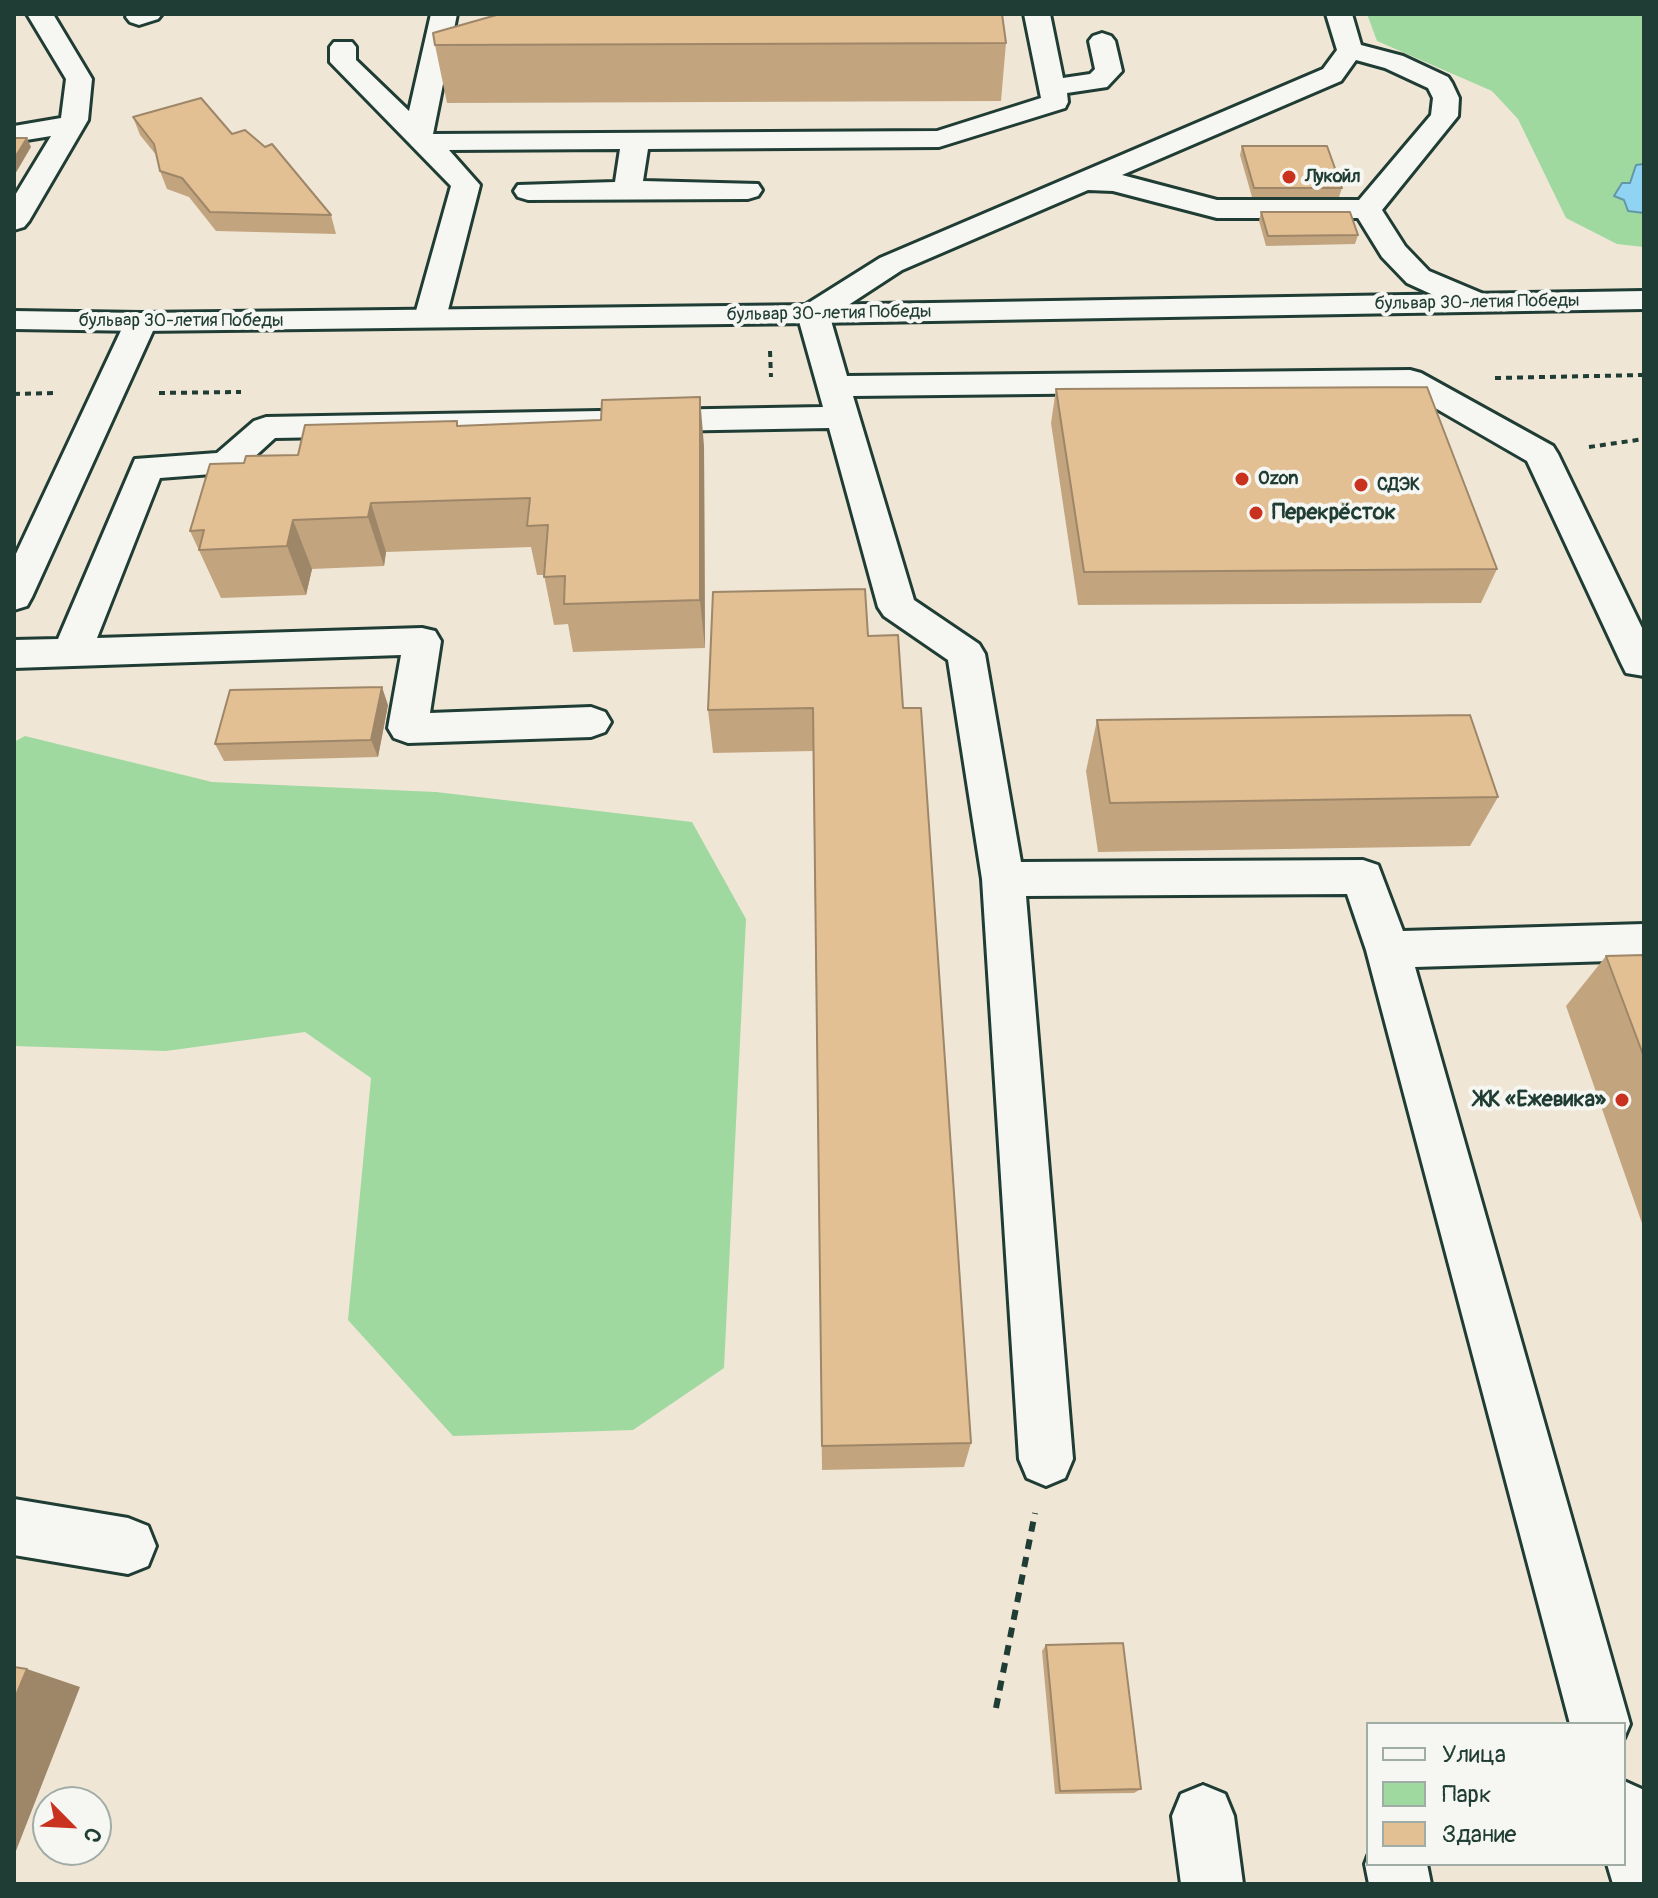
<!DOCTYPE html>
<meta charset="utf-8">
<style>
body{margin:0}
#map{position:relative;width:1658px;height:1898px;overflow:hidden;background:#f0e6d6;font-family:Pangolin,sans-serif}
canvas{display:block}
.frame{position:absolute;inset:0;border:16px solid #1f3d34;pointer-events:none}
.legend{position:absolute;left:1366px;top:1722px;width:260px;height:144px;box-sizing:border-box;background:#f6f6f2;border:2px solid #a0aca6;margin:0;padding:10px 14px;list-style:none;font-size:24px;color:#1f3d34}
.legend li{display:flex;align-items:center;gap:16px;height:40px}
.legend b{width:40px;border:2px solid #a0aca6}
.north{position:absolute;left:32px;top:1786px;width:80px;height:80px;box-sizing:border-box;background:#f6f6f2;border:2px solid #a0aca6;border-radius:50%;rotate:114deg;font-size:22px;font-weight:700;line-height:32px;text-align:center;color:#1f3d34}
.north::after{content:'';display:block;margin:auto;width:28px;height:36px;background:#c8321e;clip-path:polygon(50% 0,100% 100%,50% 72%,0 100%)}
</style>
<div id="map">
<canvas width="1658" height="1898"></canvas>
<div class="frame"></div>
<ul class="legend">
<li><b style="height:10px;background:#f6f6f2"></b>Улица</li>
<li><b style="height:22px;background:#9fd99f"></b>Парк</li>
<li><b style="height:22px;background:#e2c094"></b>Здание</li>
</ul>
<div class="north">С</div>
</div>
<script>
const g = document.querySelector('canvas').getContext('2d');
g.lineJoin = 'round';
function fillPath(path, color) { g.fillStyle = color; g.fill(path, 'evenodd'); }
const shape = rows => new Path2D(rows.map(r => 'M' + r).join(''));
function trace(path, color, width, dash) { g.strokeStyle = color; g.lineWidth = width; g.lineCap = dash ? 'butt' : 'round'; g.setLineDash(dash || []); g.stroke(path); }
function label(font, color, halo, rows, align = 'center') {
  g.font = font + ' Pangolin,sans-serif'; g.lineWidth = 8; g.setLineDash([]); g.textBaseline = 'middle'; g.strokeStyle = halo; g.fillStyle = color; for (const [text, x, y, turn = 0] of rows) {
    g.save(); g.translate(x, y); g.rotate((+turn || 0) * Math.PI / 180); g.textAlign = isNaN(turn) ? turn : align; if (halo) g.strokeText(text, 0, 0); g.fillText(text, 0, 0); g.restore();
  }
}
fillPath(shape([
 [1367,14,1644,14,1644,247,1617,244,1566,218,1518,119,1492,91,1377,41],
 [25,736,212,782,436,792,692,822,746,919,724,1368,633,1430,453,1436,348,1320,371,1078,305,1032,166,1051,14,1046,14,742]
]), '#9fd99f');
const water = shape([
 [1644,164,1644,213,1628,211,1624,200,1614,196,1622,183,1630,183,1636,165,1644,164]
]);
fillPath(water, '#91d3f3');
trace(water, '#6397a7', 2);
const minor = shape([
 [27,14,53,14,92,79,88,120,29,221,24,227,14,230,14,197,51,136,14,142,14,126,61,118,66,79,27,14],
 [128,14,162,14,158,19,139,25,130,22,126,17,128,14],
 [431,14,457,14,433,134,937,131,1041,98,1024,14,1050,14,1063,78,1090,74,1095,69,1089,41,1093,36,1102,33,1111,36,1115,41,1122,71,1107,87,1067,93,1068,102,1065,108,939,147,648,149,643,181,758,184,762,190,758,196,748,199,528,200,518,197,514,191,518,185,615,182,620,149,449,150,480,185,446,318,441,325,430,327,419,325,414,318,451,186,330,62,330,47,334,42,352,42,356,47,356,60,409,111,431,14],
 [1326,14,1352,14,1361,45,1403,56,1448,77,1452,83,1459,98,1458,116,1382,210,1405,246,1429,271,1486,295,1490,302,1486,309,1475,311,1464,309,1407,283,1382,257,1358,218,1217,218,1113,191,1088,190,902,270,830,317,847,376,1410,370,1421,373,1553,446,1558,454,1644,632,1644,676,1626,673,1621,663,1527,461,1404,390,853,396,914,600,979,644,985,654,1021,862,1363,860,1378,865,1403,931,1644,924,1644,960,1415,967,1630,1724,1624,1738,1624,1724,1570,1724,1366,950,1347,894,1026,896,1073,1459,1065,1478,1046,1486,1027,1478,1019,1459,982,879,948,660,884,616,878,607,829,428,275,438,238,472,160,478,97,638,422,628,435,631,441,641,430,713,591,707,605,712,611,722,605,732,591,737,408,743,394,738,388,728,401,655,14,668,14,640,58,639,135,459,217,453,254,421,266,417,823,407,797,314,802,307,880,258,1323,69,1337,50,1326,14],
 [1356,60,1385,68,1428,88,1433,98,1431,115,1359,200,1217,200,1122,175,1341,81,1356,60],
 [141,313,152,315,157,322,32,597,27,606,14,610,14,558,125,322,130,315,141,313],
 [14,1499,128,1518,148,1526,156,1546,148,1566,128,1574,14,1555,14,1499],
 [1624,1781,1644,1790,1644,1884,1613,1884,1607,1864,1624,1864,1624,1781],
 [1203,1785,1225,1794,1234,1816,1243,1884,1181,1884,1172,1816,1181,1794,1203,1785],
 [1368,1856,1368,1864,1427,1864,1431,1884,1369,1884,1365,1864,1368,1856]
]);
const major = shape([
 [1644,291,1644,309,813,323,141,331,14,329,14,311,141,313,813,305,1644,291]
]);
trace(minor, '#1f3d34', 6);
trace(major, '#1f3d34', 6);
trace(shape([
 [770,351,771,377],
 [1495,378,1644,375],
 [159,393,241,392],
 [14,394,57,393],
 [1589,447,1644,439]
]), '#1f3d34', 4, [6, 5]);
trace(shape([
 [996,1708,1035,1513]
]), '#1f3d34', 6, [10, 8]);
fillPath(minor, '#f6f6f2');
fillPath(major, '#f6f6f2');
fillPath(shape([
 [1006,43,1001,101,447,103,435,45],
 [133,117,232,134,331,215,336,234,216,231,189,197,167,189,160,171,157,156,140,135],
 [1242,146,1342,188,1339,197,1252,197,1240,155],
 [1261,212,1358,235,1355,244,1266,246,1259,221],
 [1056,389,1497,569,1481,603,1078,605,1051,423],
 [457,421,458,425,704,446,705,648,573,652,568,624,554,625,544,575,537,575,531,547,386,552,384,566,312,569,306,595,221,598,190,531,244,463,298,455],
 [868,636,903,708,971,1443,964,1467,822,1470,813,751,713,753,708,710],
 [388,705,378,757,224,761,215,744],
 [1097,720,1498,797,1470,846,1098,852,1086,771],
 [1644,955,1644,1229,1566,1006,1606,956],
 [1046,1645,1141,1789,1134,1793,1055,1794,1042,1651]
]), '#c2a57f');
fillPath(shape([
 [27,138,31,147,14,176,14,159],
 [700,397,704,446,705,648,700,600],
 [371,503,386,552,384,566,368,517],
 [293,520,312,569,306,595,287,546],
 [382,687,388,705,378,757,371,740],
 [27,1669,80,1687,14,1856,14,1700]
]), '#9e8668');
const building = shape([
 [500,14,1002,14,1006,43,435,45,433,33,500,14],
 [201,98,232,134,245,130,265,147,272,144,331,215,210,212,182,178,160,171,154,144,133,117,201,98],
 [14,138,27,138,14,159,14,138],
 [1242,146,1327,146,1342,188,1254,188,1242,146],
 [1261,212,1350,212,1358,235,1268,236,1261,212],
 [1427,387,1497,569,1084,572,1056,389,1427,387],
 [700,397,700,600,564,604,565,576,544,577,548,525,527,526,530,498,371,503,368,517,293,520,287,546,199,550,204,530,190,531,210,464,244,463,246,456,298,455,305,425,457,421,457,426,601,420,602,400,700,397],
 [865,589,868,636,898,635,903,708,921,708,971,1443,822,1446,813,708,708,710,713,592,865,589],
 [382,687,371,740,215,744,230,690,382,687],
 [1470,715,1498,797,1110,803,1097,720,1470,715],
 [1644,955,1644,1057,1606,956,1644,955],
 [1123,1643,1141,1789,1060,1791,1046,1645,1123,1643],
 [14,1667,27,1669,14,1700,14,1667]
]);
fillPath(building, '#e2c094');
trace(building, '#9e8668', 2);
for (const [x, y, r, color] of [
 [1289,177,8,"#c8321e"],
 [1242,479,8,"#c8321e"],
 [1361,485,8,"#c8321e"],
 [1256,513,8,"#c8321e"],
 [1622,1100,8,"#c8321e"]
]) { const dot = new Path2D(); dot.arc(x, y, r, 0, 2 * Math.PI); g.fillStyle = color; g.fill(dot); trace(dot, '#f6f6f2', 3); }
label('bold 18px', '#1f3d34', '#f6f6f2', [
 ["Лукойл",1305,177],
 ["Ozon",1258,479],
 ["СДЭК",1377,485]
], 'left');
label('18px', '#1f3d34', '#f6f6f2', [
 ["бульвар 30-летия Победы",1477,303,-1],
 ["бульвар 30-летия Победы",829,314,-1],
 ["бульвар 30-летия Победы",181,321]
]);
label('bold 22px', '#1f3d34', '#f6f6f2', [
 ["Перекрёсток",1272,513],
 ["ЖК «Ежевика»",1606,1100,"right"]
], 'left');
</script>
